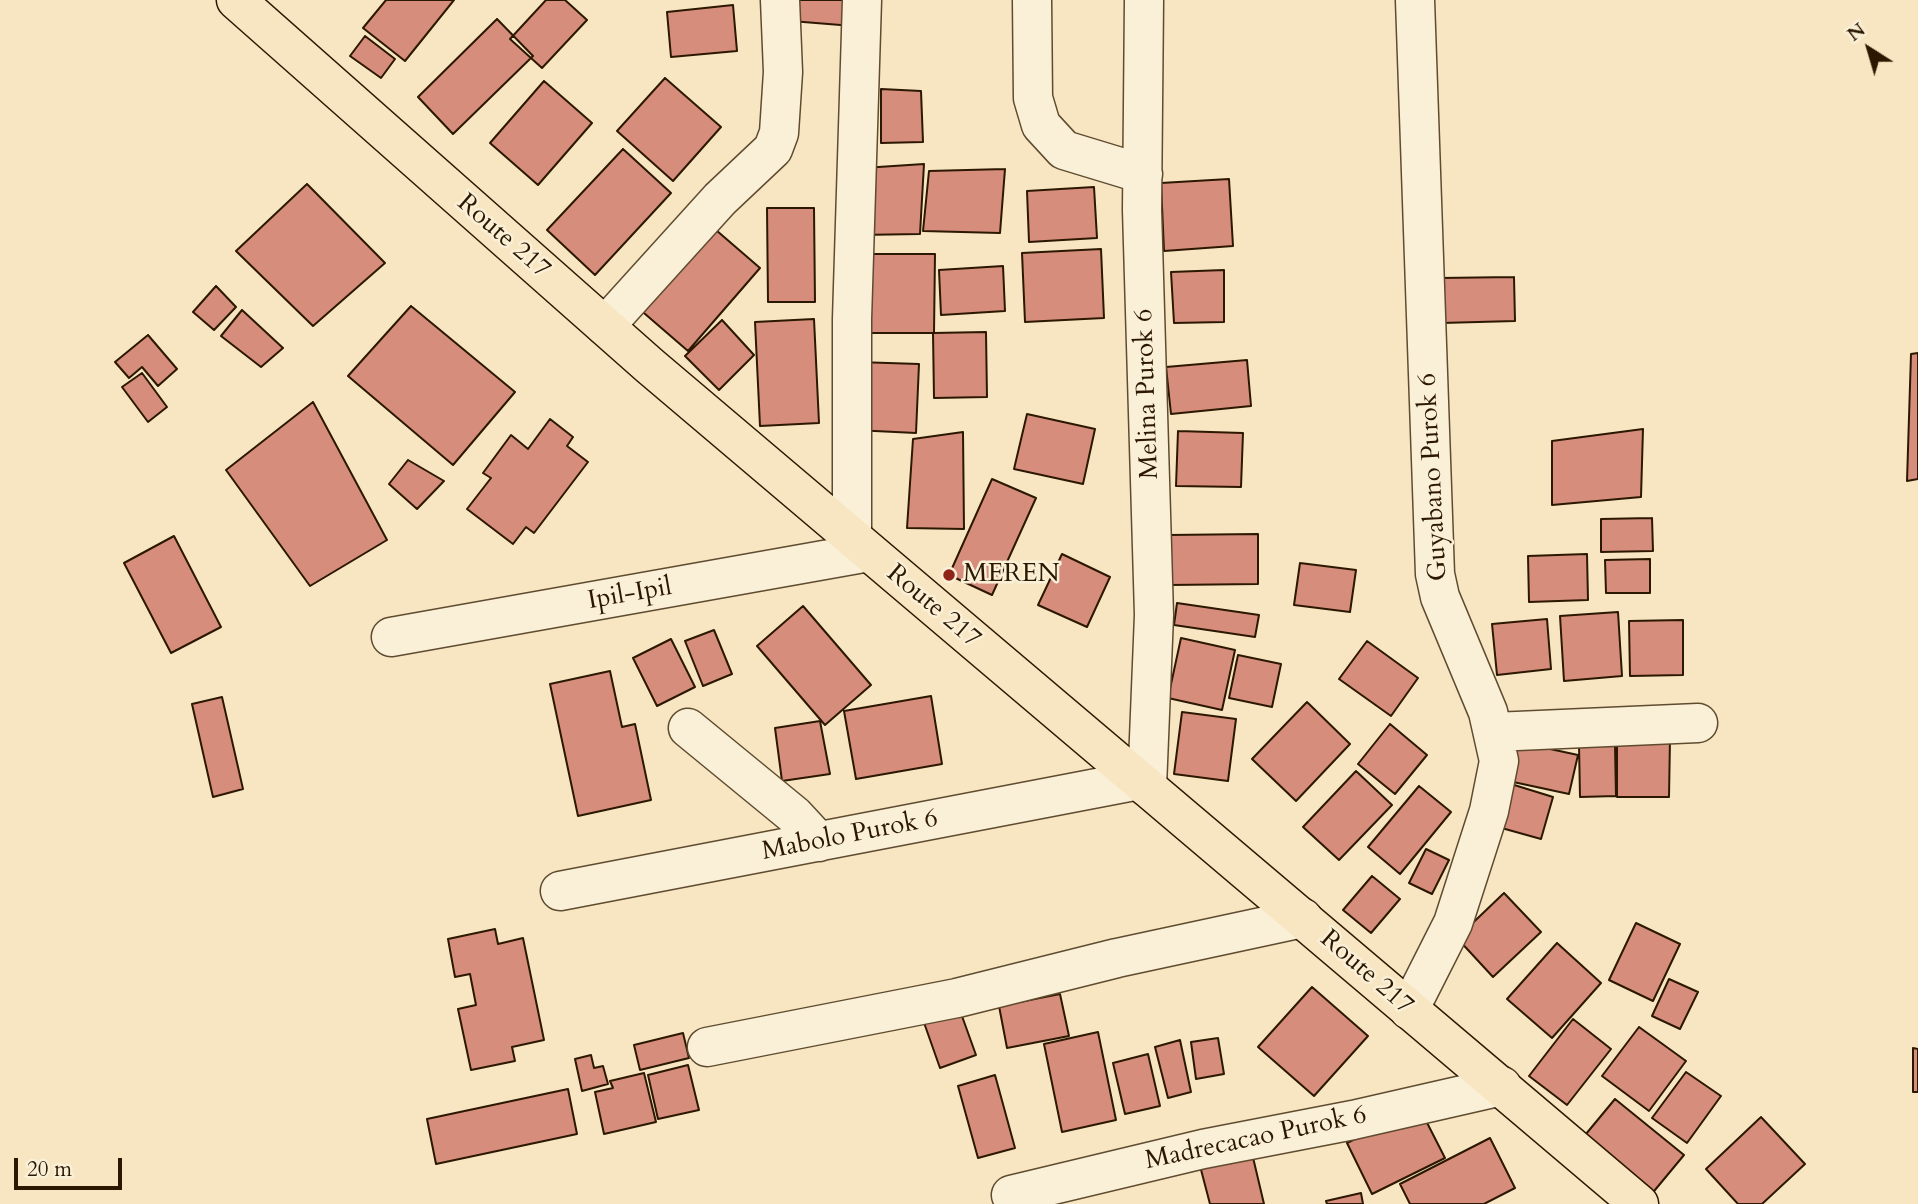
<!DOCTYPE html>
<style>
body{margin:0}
#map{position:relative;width:1918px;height:1204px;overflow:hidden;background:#f7e6c1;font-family:Cardo,serif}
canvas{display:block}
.north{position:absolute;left:1834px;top:14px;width:70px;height:70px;-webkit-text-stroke:5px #faefd7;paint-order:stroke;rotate:323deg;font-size:19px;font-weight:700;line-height:28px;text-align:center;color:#2c1800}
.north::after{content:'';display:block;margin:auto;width:24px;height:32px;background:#2c1800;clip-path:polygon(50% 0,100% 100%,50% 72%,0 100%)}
.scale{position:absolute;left:14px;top:1158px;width:108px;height:32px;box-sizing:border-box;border:4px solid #2c1800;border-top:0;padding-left:9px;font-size:21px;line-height:24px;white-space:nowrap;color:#2c1800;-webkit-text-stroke:5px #faefd7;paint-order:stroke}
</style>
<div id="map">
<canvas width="1918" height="1204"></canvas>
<div class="north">N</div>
<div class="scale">20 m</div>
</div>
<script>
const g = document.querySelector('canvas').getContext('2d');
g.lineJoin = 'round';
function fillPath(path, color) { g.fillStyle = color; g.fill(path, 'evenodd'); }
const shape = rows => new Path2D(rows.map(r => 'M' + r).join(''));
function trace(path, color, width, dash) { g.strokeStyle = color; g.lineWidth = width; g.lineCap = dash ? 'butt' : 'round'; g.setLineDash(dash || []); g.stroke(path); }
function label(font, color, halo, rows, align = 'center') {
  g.font = font + ' Cardo,serif'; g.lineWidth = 5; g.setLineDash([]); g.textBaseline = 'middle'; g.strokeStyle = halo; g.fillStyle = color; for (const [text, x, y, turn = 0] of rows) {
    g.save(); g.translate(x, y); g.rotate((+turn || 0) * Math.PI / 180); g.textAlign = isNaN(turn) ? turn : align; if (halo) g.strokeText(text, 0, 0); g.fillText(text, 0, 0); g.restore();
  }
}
const building = shape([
 [386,0,454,0,405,61,363,28,386,0],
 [546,0,565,0,587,20,542,68,510,39,546,0],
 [792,0,855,0,853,26,791,21,792,0],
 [733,5,737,51,671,57,667,12,733,5],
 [497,19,533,56,453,134,418,97,497,19],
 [365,36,395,59,381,78,350,56,365,36],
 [665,78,721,127,673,181,617,131,665,78],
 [544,81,592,123,538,185,490,143,544,81],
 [881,89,921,91,923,142,881,143,881,89],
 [623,149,671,193,595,275,547,230,623,149],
 [924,164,920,234,858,235,863,168,924,164],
 [1005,169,1000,233,923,231,929,171,1005,169],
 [1229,179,1233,246,1164,251,1161,183,1229,179],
 [307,184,385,263,313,326,236,251,307,184],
 [1094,187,1097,238,1029,242,1027,191,1094,187],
 [767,208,814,208,815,302,768,302,767,208],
 [709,224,760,268,688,351,637,307,709,224],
 [1101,249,1104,318,1025,322,1022,253,1101,249],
 [871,254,935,254,934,333,870,333,871,254],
 [1003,266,1005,311,941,315,939,270,1003,266],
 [1224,270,1224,322,1174,323,1171,272,1224,270],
 [1514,277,1515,321,1441,323,1440,278,1514,277],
 [216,286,236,307,214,330,193,312,216,286],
 [411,306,515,392,453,465,348,376,411,306],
 [242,310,283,348,261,367,221,336,242,310],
 [814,319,819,423,760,426,755,322,814,319],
 [722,320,754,355,719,390,685,356,722,320],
 [986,332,987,397,934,398,933,333,986,332],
 [148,335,177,369,158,386,142,367,129,378,115,362,148,335],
 [1918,353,1918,479,1907,481,1911,354,1918,353],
 [1247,360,1251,406,1171,414,1166,367,1247,360],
 [857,362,919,364,916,433,854,430,857,362],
 [142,373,167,407,148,422,122,387,142,373],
 [313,402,387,540,310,586,226,470,313,402],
 [1027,414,1095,429,1083,484,1014,469,1027,414],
 [550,419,573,437,567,446,588,462,534,533,526,527,513,544,467,509,491,478,483,473,511,435,528,449,550,419],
 [1643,429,1641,497,1552,505,1552,441,1643,429],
 [1178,431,1243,433,1241,487,1176,486,1178,431],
 [963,432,964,529,907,528,913,439,963,432],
 [408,460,444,481,417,509,389,484,408,460],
 [992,479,1036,498,992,595,949,575,992,479],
 [1652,518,1653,551,1601,552,1601,519,1652,518],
 [1258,534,1258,584,1169,585,1168,535,1258,534],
 [174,536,221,627,171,653,124,563,174,536],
 [1062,554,1110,577,1087,627,1038,605,1062,554],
 [1587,554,1588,600,1529,602,1528,556,1587,554],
 [1650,559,1650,593,1606,593,1605,560,1650,559],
 [1300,563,1356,570,1350,612,1294,605,1300,563],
 [1177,603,1259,615,1255,637,1174,625,1177,603],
 [803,606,871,685,825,725,757,646,803,606],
 [1618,612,1622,676,1564,681,1560,616,1618,612],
 [1547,619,1551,669,1497,675,1492,624,1547,619],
 [1683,620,1683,675,1630,676,1629,621,1683,620],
 [714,630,732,674,703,686,685,641,714,630],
 [1181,638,1235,650,1222,710,1168,698,1181,638],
 [671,639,695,687,657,706,633,658,671,639],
 [1367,641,1418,678,1391,716,1339,679,1367,641],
 [1238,655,1281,664,1272,707,1229,698,1238,655],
 [610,671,622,727,635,724,651,800,578,816,550,684,610,671],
 [931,696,942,764,856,779,844,711,931,696],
 [222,697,243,789,213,797,192,704,222,697],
 [1307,702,1350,744,1296,801,1252,759,1307,702],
 [1182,712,1236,719,1228,781,1174,774,1182,712],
 [820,721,830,774,782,781,775,728,820,721],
 [1390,724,1427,755,1395,794,1358,764,1390,724],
 [1617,739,1670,739,1669,797,1617,797,1617,739],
 [1513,741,1578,755,1569,794,1504,780,1513,741],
 [1579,745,1615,745,1616,796,1580,797,1579,745],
 [1356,771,1392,805,1339,860,1303,827,1356,771],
 [1511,784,1553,797,1541,839,1498,827,1511,784],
 [1419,786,1451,812,1400,874,1368,847,1419,786],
 [1426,849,1449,860,1432,894,1409,883,1426,849],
 [1372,876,1400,899,1371,933,1343,910,1372,876],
 [1504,893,1541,932,1493,977,1457,938,1504,893],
 [1636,923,1680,944,1653,1001,1609,980,1636,923],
 [495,929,498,944,523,938,544,1040,512,1047,515,1061,471,1070,458,1009,476,1005,470,974,455,977,448,939,495,929],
 [1557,943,1601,983,1552,1038,1507,999,1557,943],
 [1669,979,1698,992,1680,1029,1652,1016,1669,979],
 [1312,987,1368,1036,1314,1096,1258,1047,1312,987],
 [1060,994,1069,1036,1007,1048,999,1006,1060,994],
 [958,1005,976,1055,940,1068,922,1017,958,1005],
 [1573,1019,1611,1049,1567,1105,1529,1076,1573,1019],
 [1639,1027,1686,1061,1649,1111,1602,1076,1639,1027],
 [1098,1032,1116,1120,1062,1132,1044,1044,1098,1032],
 [683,1033,689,1058,640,1070,634,1045,683,1033],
 [1218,1038,1224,1074,1196,1079,1191,1042,1218,1038],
 [1180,1040,1191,1092,1168,1098,1155,1047,1180,1040],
 [1913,1048,1918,1049,1918,1092,1913,1092,1913,1048],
 [1148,1054,1160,1106,1125,1114,1113,1063,1148,1054],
 [591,1055,594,1068,603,1066,608,1084,582,1091,575,1059,591,1055],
 [688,1065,699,1110,658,1119,648,1075,688,1065],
 [1686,1072,1721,1096,1687,1143,1652,1118,1686,1072],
 [644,1073,656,1122,604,1134,595,1092,613,1088,610,1081,644,1073],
 [995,1075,1015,1148,978,1158,958,1086,995,1075],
 [568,1089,577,1134,436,1164,427,1119,568,1089],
 [1615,1099,1684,1155,1650,1196,1581,1140,1615,1099],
 [1419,1107,1445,1158,1372,1194,1347,1143,1419,1107],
 [1761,1117,1805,1164,1762,1204,1738,1204,1706,1169,1761,1117],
 [1490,1138,1515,1188,1484,1204,1410,1204,1400,1184,1490,1138],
 [1251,1149,1264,1204,1210,1204,1199,1162,1251,1149],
 [1361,1193,1363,1204,1327,1204,1326,1201,1361,1193]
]);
fillPath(building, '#d68d7c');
trace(building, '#2c1800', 2);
const minor = shape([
 [1032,0,1033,98,1041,125,1064,150,1143,174],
 [1144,0,1142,210,1154,615,1147,787],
 [605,326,720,199,773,149,779,133,783,72,780,0],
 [852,538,852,319,862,0],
 [391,637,869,552],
 [688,728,794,815,819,842],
 [1494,732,1698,723],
 [560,891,1139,780],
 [1409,1010,1453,923,1489,811,1499,761,1488,712,1440,597,1435,574,1415,0],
 [707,1047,957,998,1117,958,1303,918],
 [1011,1195,1203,1149,1353,1120,1502,1086]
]);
const major = shape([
 [236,0,650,366,1639,1204]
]);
trace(minor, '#5f4c30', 41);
trace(major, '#2c1800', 41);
trace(minor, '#faefd7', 38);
trace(major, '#f7e6c1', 38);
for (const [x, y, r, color] of [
 [949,575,7,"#8f2418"]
]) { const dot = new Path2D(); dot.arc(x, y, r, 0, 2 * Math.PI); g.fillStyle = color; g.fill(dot); trace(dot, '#faefd7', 2.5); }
label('26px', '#2c1800', '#faefd7', [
 ["Route 217",503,237,41],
 ["Melina Purok 6",1148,394,-92],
 ["Guyabano Purok 6",1434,477,-93],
 ["Ipil-Ipil",630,595,-10],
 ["Route 217",933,607,40],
 ["Mabolo Purok 6",850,836,-11],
 ["Route 217",1366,973,41],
 ["Madrecacao Purok 6",1256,1139,-12]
]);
label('26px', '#2c1800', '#faefd7', [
 ["MEREN",963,575]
], 'left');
</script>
